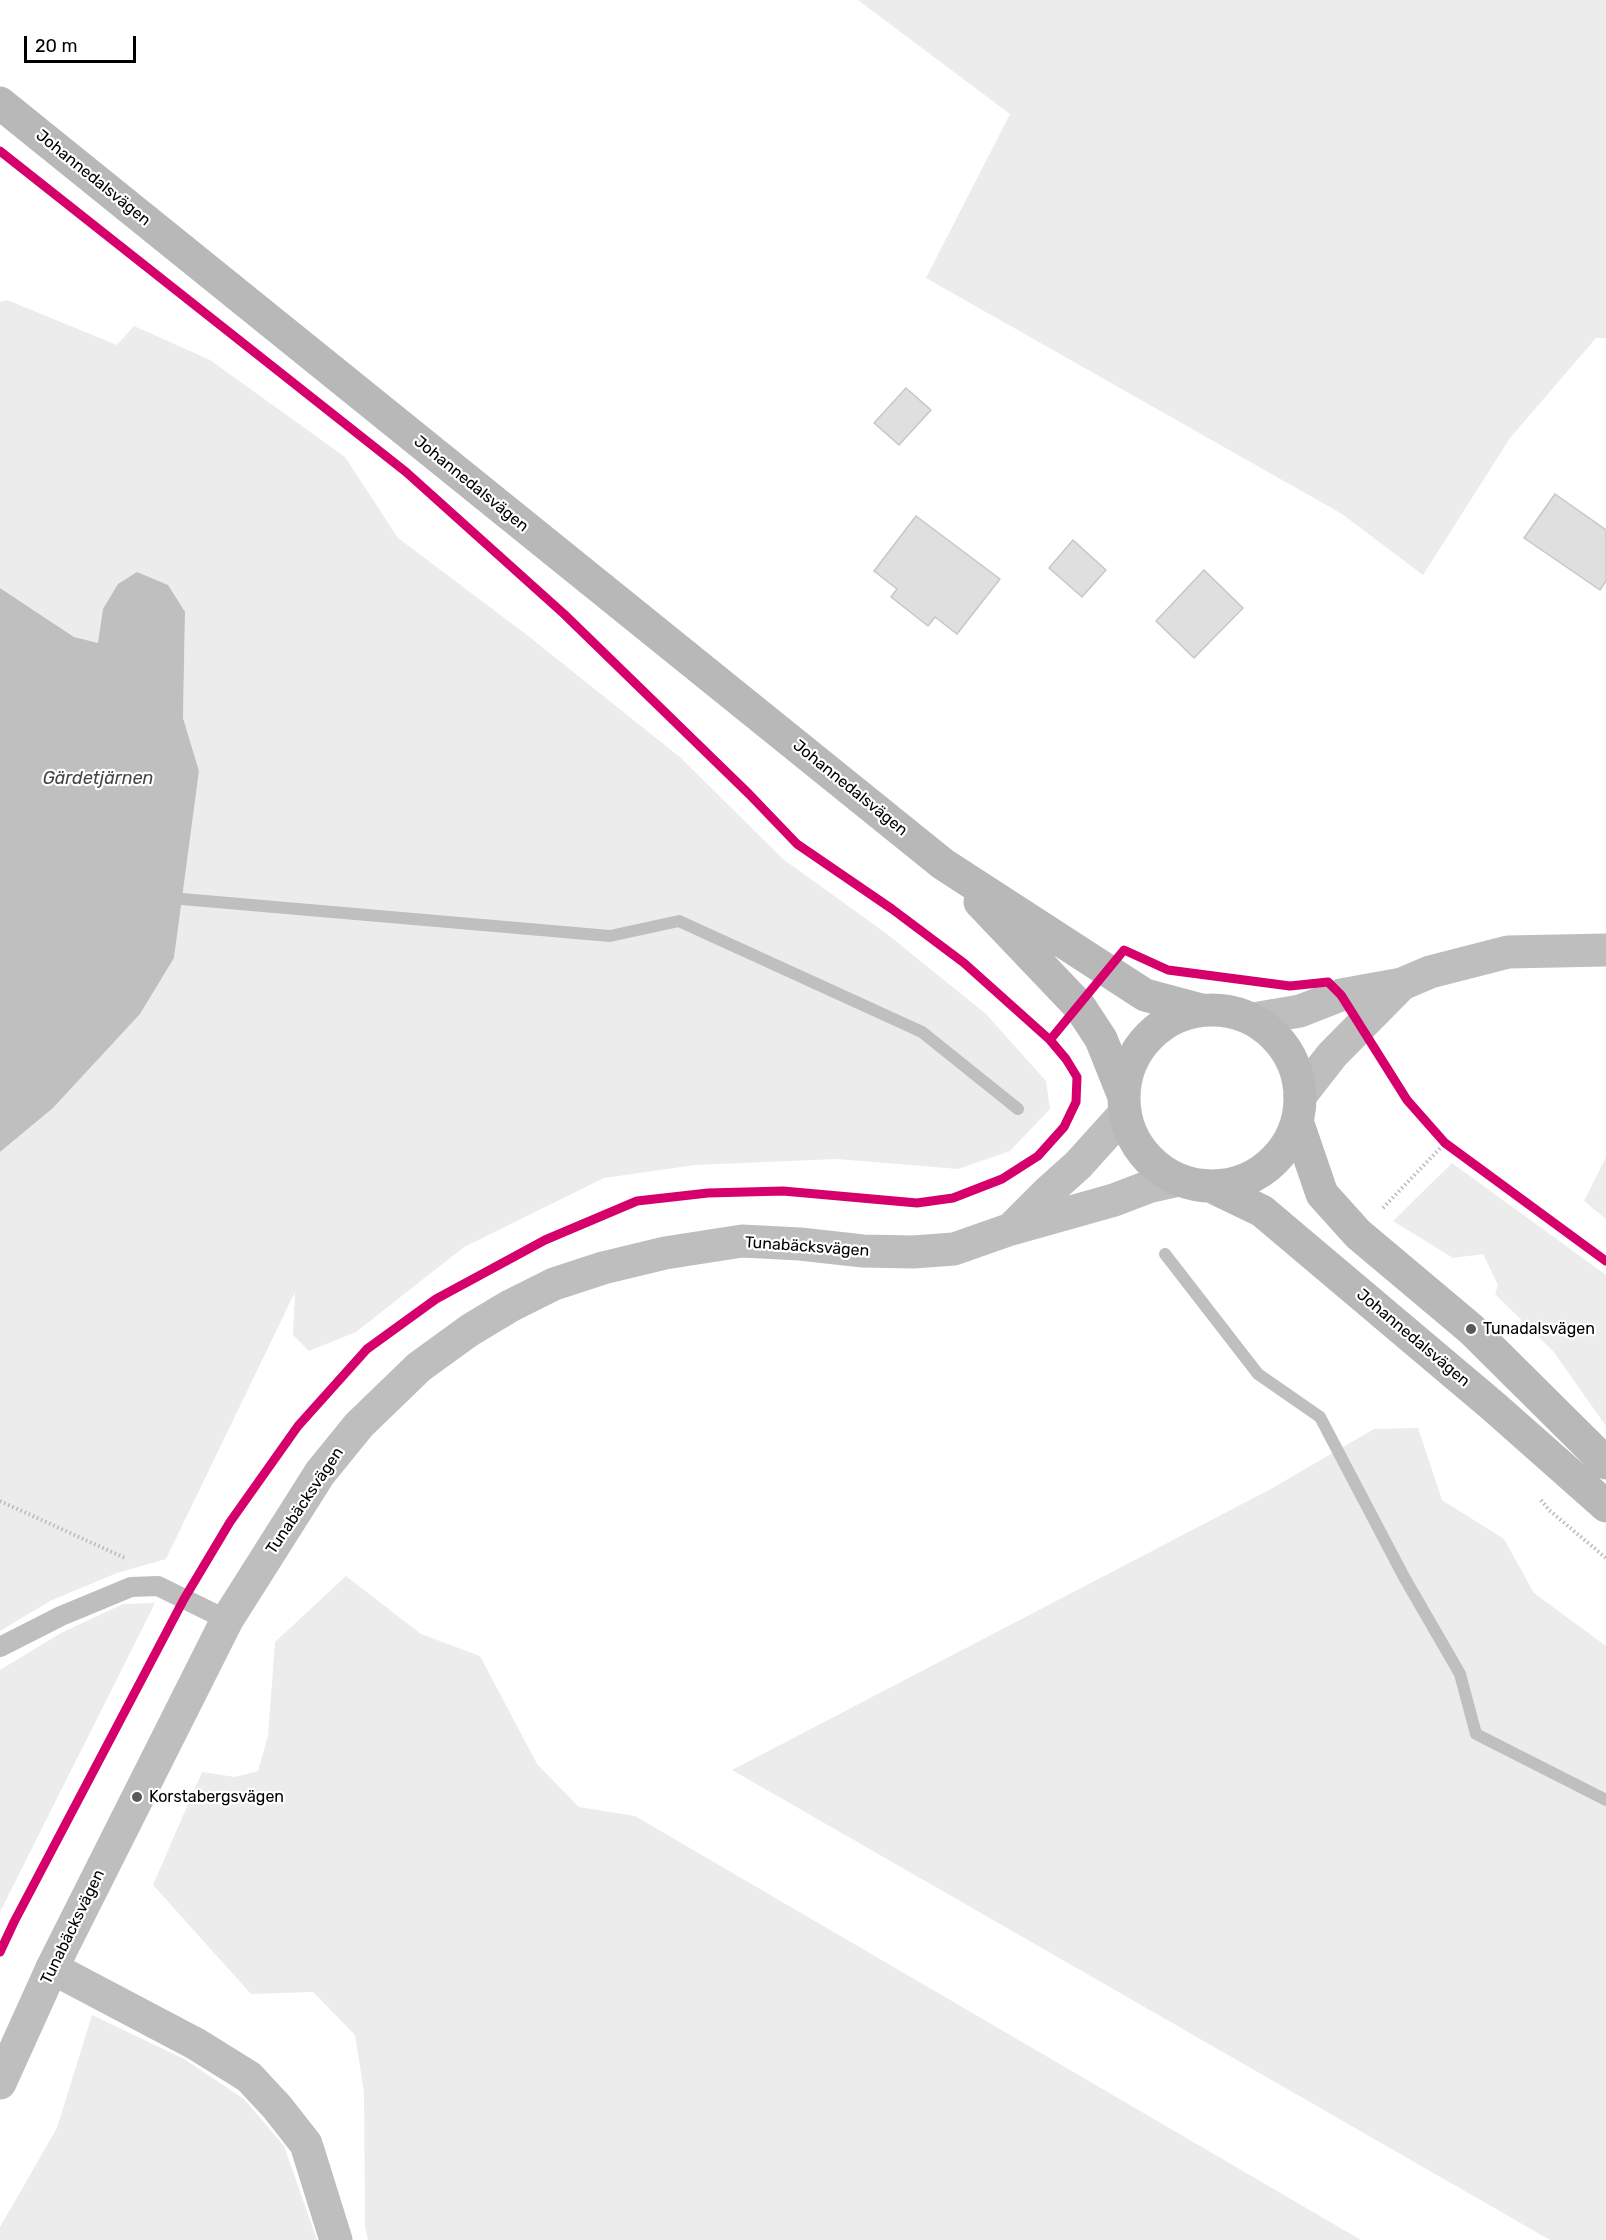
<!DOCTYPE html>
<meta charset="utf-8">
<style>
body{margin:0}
#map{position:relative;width:1606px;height:2240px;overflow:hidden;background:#fff;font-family:Rubik,sans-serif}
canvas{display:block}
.scale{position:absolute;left:24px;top:36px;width:112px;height:27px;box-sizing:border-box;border:3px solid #000;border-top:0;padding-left:8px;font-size:18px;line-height:21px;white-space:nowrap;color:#000;-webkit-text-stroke:4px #fff;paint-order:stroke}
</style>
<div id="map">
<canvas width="1606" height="2240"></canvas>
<div class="scale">20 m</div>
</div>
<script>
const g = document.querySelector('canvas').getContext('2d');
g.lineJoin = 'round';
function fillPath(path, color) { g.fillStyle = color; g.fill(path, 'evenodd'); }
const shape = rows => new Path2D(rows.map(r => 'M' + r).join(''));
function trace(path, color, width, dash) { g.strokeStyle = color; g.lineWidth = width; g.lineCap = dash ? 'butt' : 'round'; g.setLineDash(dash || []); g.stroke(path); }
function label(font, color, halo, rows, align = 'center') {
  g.font = font + ' Rubik,sans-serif'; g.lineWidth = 4.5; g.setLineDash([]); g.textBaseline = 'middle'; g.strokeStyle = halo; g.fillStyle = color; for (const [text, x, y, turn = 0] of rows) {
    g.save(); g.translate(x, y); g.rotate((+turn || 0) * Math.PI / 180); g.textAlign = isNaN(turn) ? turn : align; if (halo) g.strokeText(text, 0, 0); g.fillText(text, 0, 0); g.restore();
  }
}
fillPath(shape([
 [858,0,1606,0,1606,338,1596,338,1510,438,1423,575,1342,514,926,278,1010,114],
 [7,300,117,345,134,326,210,360,345,457,398,538,527,635,681,758,783,859,887,934,986,1014,1046,1081,1050,1109,1010,1151,958,1169,837,1159,695,1165,604,1178,464,1247,356,1332,309,1351,293,1335,295,1292,166,1559,117,1573,50,1601,0,1631,0,1152,53,1108,140,1014,174,958,199,771,183,718,185,612,103,609,99,644,74,637,0,588,0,302],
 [1606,1157,1606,1219,1584,1201],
 [1452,1163,1606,1275,1606,1426,1553,1351,1495,1294,1498,1285,1483,1254,1453,1258,1393,1221],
 [1418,1428,1442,1500,1504,1539,1534,1593,1606,1646,1606,2240,1550,2240,732,1770,1269,1490,1374,1429],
 [346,1576,421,1634,480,1656,537,1764,579,1807,635,1816,1361,2240,368,2240,365,2227,364,2092,355,2035,313,1992,251,1994,153,1885,202,1772,235,1777,258,1771,268,1736,275,1642],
 [155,1603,0,1912,0,1670,61,1633,123,1604],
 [92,2015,184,2059,244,2099,284,2146,317,2240,0,2240,0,2227,57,2128]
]), '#ececec');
fillPath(shape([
 [137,572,168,585,185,612,183,718,199,771,174,958,140,1014,53,1108,0,1152,0,588,74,637,98,643,103,609,118,584]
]), '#bfbfbf');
trace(shape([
 [182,899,610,936,679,921,922,1032,1018,1109],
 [1165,1254,1258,1374,1320,1417,1404,1577,1460,1674,1476,1734,1606,1800]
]), '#bfbfbf', 12);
const building = shape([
 [906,388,931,410,899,445,874,423,906,388],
 [1555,494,1606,530,1606,581,1600,590,1524,538,1555,494],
 [916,516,1000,579,957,634,935,617,928,626,891,597,897,589,874,571,916,516],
 [1073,540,1106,570,1082,597,1049,568,1073,540],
 [1204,570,1243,608,1194,658,1156,621,1204,570]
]);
fillPath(building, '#dfdfdf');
trace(building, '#c7c7c7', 1.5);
trace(shape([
 [1383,1208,1445,1143],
 [1541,1500,1549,1510,1606,1558],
 [0,1501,125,1558]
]), '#b9b9b9', 4, [1.5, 3]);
trace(shape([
 [0,1647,61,1616,131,1587,158,1586,227,1620]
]), '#bebebe', 20);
trace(shape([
 [1253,1019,1300,1011,1341,995,1402,984,1430,972,1508,952,1606,950],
 [1300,1096,1332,1055,1402,984],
 [52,1968,196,2044,249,2077,277,2107,306,2144,336,2240]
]), '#bebebe', 33);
trace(shape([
 [1013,1227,1049,1191,1078,1165,1125,1113],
 [0,2083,52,1968,227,1620,320,1473,359,1425,419,1367,470,1330,510,1306,554,1284,603,1268,665,1253,742,1241,800,1244,863,1251,913,1252,954,1249,1011,1229,1114,1200,1148,1187,1179,1180]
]), '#bebebe', 33);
trace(shape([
 [0,103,943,864,1145,995,1201,1010],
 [980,902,1080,1007,1101,1039,1123,1094],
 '1124 1098a88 88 0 1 1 176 0a88 88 0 1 1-176 0Z',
 [1297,1121,1322,1194,1358,1234,1471,1329,1606,1463],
 [1210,1186,1262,1211,1493,1406,1606,1506]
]), '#b8b8b8', 33);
trace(shape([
 [0,151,406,472,564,614,749,794,797,844,892,909,964,963,1050,1040,1124,950,1168,970,1290,986,1328,982,1341,995,1407,1100,1445,1143,1606,1261],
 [0,1952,14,1922,184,1599,230,1522,298,1426,367,1349,436,1299,545,1240,637,1201,708,1193,783,1191,917,1203,953,1198,1002,1179,1038,1156,1064,1127,1076,1102,1077,1077,1066,1059,1050,1040]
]), '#d6006c', 9);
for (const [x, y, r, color] of [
 [1471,1329,6,"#595959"],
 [137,1797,6,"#595959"]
]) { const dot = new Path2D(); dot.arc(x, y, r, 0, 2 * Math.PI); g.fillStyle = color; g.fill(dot); trace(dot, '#fff', 2); }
label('16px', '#000', '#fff', [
 ["Johannedalsvägen",93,178,39],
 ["Johannedalsvägen",471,484,39],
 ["Johannedalsvägen",850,788,39],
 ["Tunabäcksvägen",807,1247,4],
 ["Johannedalsvägen",1413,1338,40],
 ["Tunabäcksvägen",305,1501,-56],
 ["Tunabäcksvägen",73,1927,-64]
]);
label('16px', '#000', '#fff', [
 ["Tunadalsvägen",1483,1329],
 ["Korstabergsvägen",149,1797]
], 'left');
label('italic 18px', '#444', '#fff', [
 ["Gärdetjärnen",98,779]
]);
</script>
